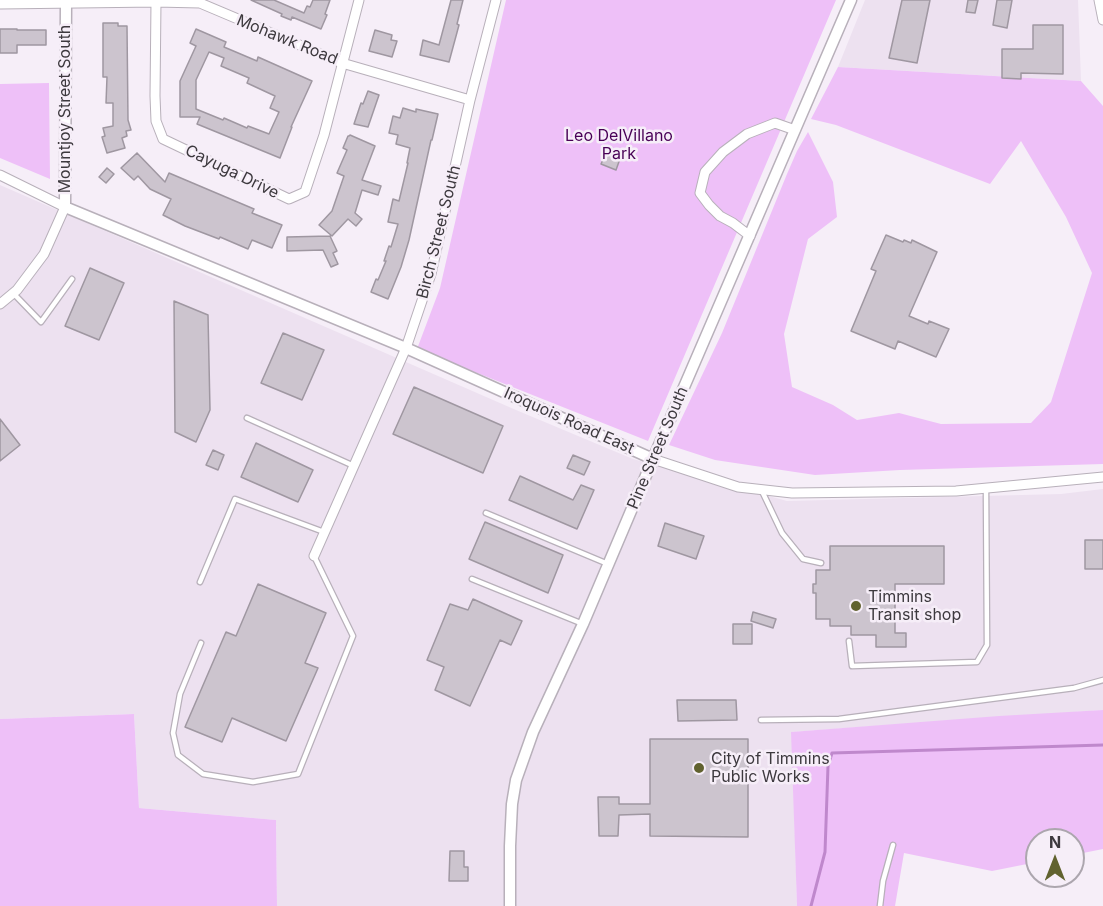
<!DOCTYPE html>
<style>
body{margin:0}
#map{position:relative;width:1103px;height:906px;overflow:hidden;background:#f6eef8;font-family:Inter,sans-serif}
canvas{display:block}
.north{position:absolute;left:1025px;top:828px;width:60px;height:60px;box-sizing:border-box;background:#f6eef8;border:2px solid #aca6ae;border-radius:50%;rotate:0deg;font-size:16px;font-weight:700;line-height:24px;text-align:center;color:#3d393e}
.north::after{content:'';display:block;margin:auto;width:21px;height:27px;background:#61622f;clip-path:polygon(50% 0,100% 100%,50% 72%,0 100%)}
</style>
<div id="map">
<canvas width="1103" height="906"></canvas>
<div class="north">N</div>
</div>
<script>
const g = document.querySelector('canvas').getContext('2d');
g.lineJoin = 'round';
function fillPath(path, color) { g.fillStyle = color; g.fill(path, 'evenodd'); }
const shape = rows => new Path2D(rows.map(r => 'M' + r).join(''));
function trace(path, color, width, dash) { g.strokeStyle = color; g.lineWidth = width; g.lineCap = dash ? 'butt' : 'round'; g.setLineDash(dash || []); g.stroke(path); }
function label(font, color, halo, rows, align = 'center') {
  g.font = font + ' Inter,sans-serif'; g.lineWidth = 5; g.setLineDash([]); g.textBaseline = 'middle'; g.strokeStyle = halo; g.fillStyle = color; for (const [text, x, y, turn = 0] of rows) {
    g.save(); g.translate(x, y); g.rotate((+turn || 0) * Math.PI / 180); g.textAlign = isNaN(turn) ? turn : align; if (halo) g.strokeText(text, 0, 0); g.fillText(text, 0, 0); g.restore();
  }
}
fillPath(shape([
 [865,0,1078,0,1081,81,838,67],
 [0,185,516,410,633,459,787,501,1061,494,1103,489,1103,710,792,732,797,906,277,906,276,820,139,808,134,714,0,719]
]), '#ede1f0');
fillPath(shape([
 [506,0,836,0,648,441,417,349,440,288],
 [838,67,1081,81,1103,106,1103,464,900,470,815,475,715,460,669,445,722,333,787,174,797,151,808,132,833,182,837,217,808,239,784,334,792,387,833,405,857,420,899,413,941,424,1031,423,1051,402,1092,273,1066,217,1021,141,990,184,836,125,811,119],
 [49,83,50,179,0,158,0,84],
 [1103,710,1103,849,1073,855,1073,840,1037,840,1037,862,992,871,904,853,895,906,797,906,791,732,999,716],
 [134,714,139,808,276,820,277,906,0,906,0,719]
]), '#eec0f8');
trace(shape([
 [811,906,825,852,828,766,832,753,1103,745]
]), '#bf88cc', 3);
const building = shape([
 [251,0,274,0,304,13,307,6,310,7,313,0,330,0,325,14,327,15,321,29,292,17,291,20,281,16,282,14,251,0],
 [451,0,463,0,457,24,459,25,449,62,420,55,423,40,439,45,451,0],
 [902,0,930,0,917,63,889,58,902,0],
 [968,0,978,0,975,13,966,12,968,0],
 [997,0,1012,0,1007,28,993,25,997,0],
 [103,23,118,23,118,26,127,26,128,120,131,130,126,131,127,136,122,138,125,148,107,153,102,137,105,136,103,128,113,126,113,103,106,103,107,77,103,77,103,23],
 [1033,25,1063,25,1063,74,1021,73,1021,79,1002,78,1002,49,1033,49,1033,25],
 [0,29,17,29,17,30,46,30,46,45,17,45,17,53,0,53,0,29],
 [196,29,226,42,224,47,257,61,258,57,312,81,291,127,292,127,280,158,197,124,200,117,180,117,180,81,196,46,190,43,196,29],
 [209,52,224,58,221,66,249,78,247,83,275,96,270,108,279,112,269,134,248,126,247,128,224,118,223,120,196,109,196,80,209,52],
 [375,30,392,35,391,40,397,41,392,57,369,51,375,30],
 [368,91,379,95,368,127,354,124,361,103,363,104,368,91],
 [403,108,416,112,416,109,438,114,432,140,431,140,409,240,401,267,388,299,371,292,376,279,378,280,386,261,384,261,389,246,391,247,398,224,388,222,393,199,399,201,408,163,407,163,410,148,396,144,398,135,389,133,393,116,400,118,403,108],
 [350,135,375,146,362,180,381,186,378,195,362,190,355,213,362,219,356,226,348,219,332,236,319,225,332,211,344,176,337,173,347,150,343,148,348,136,349,136,350,135],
 [607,151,621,156,616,170,601,164,607,151],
 [137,153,165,182,169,173,254,209,252,213,282,225,272,248,252,240,248,249,220,237,219,239,185,226,163,215,171,199,150,189,138,176,134,180,121,168,137,153],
 [107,168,114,174,106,183,99,177,107,168],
 [886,235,903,242,904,240,911,243,912,240,937,252,909,316,928,324,929,321,949,329,936,357,898,341,895,349,851,331,876,271,871,269,886,235],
 [330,236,337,251,333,253,338,264,331,267,323,250,287,251,287,237,330,236],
 [90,268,124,283,99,340,65,326,90,268],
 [174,301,208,315,210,410,196,442,175,432,174,301],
 [283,333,324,350,302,400,261,383,283,333],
 [414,387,503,426,483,473,393,434,414,387],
 [0,419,20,445,0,461,0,419],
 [256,443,313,470,298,502,241,477,256,443],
 [213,450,224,455,218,470,206,465,213,450],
 [573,455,590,462,584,475,567,468,573,455],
 [520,476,573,500,581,485,594,490,577,529,509,500,520,476],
 [485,522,563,555,548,593,469,559,485,522],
 [665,523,704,536,696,559,658,546,665,523],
 [1085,540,1103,540,1103,569,1085,569,1085,540],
 [830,546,944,546,944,584,895,584,895,633,906,633,906,647,876,647,876,635,851,635,851,626,830,626,830,619,816,619,816,593,813,593,813,584,816,584,816,570,830,570,830,546],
 [258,584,326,613,305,663,318,668,286,741,232,718,222,742,185,727,226,632,236,636,258,584],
 [473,599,522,621,511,645,500,640,470,706,435,690,444,667,427,660,450,604,468,610,473,599],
 [753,612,776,619,773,628,751,621,753,612],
 [733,624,752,624,752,644,733,644,733,624],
 [677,700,736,700,737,720,678,721,677,700],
 [650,739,748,739,748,837,650,836,650,814,619,815,618,836,599,836,598,797,619,797,619,804,650,804,650,739],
 [450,851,464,851,464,867,468,867,468,881,449,881,450,851]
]);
fillPath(building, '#ccc4ce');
trace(building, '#9f97a1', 1.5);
const service = shape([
 [13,293,41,322,72,279],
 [247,418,354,466],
 [761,489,782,533,803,559,821,563],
 [486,513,608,564],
 [472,579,583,624],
 [200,582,235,499,324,532],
 [849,641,852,666,977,662,987,645,986,488],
 [201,643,180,694,173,733,178,755,203,774,253,782,298,774,353,636,314,556],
 [761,720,839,719,1074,688,1103,680],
 [880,906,883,881,893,845]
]);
const minor = shape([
 [1099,0,1103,20],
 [156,2,155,96,156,121,163,139,289,199,305,192,324,135,359,0],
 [0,4,156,2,200,3,342,63,470,100],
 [0,175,65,207,44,254,17,290,0,304],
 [750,236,733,223,720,216,709,205,700,193,705,172,723,152,747,134,775,123,795,130],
 [653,459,738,487,792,493,956,491,1103,477],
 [314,556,406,348,431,274,470,100,496,0]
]);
const tertiary = shape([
 [66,0,65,207,406,348,653,459],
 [510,906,510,846,512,804,516,780,533,732,583,624,653,459,851,0]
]);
trace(service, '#b8b0ba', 7);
trace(minor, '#b8b0ba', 11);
trace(tertiary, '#b8b0ba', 13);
trace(service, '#fff', 4.5);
trace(minor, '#fff', 9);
trace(tertiary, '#fff', 10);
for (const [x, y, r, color] of [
 [856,606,6,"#61622f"],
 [699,768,6,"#61622f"]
]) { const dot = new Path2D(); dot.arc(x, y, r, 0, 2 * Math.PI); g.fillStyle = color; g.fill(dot); trace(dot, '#f6eef8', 2); }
label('16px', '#3d393e', '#f6eef8', [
 ["Mohawk Road",287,40,22],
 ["Mountjoy Street South",65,109,-90],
 ["Cayuga Drive",232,172,26],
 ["Birch Street South",439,232,-76],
 ["Iroquois Road East",569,421,24],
 ["Pine Street South",658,448,-67]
]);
label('16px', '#480056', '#f6eef8', [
 ["Leo DelVillano",619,136],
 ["Park",619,154]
]);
label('16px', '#3d393e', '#f6eef8', [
 ["Timmins",868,597],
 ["Transit shop",868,615],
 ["City of Timmins",711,759],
 ["Public Works",711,777]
], 'left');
</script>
